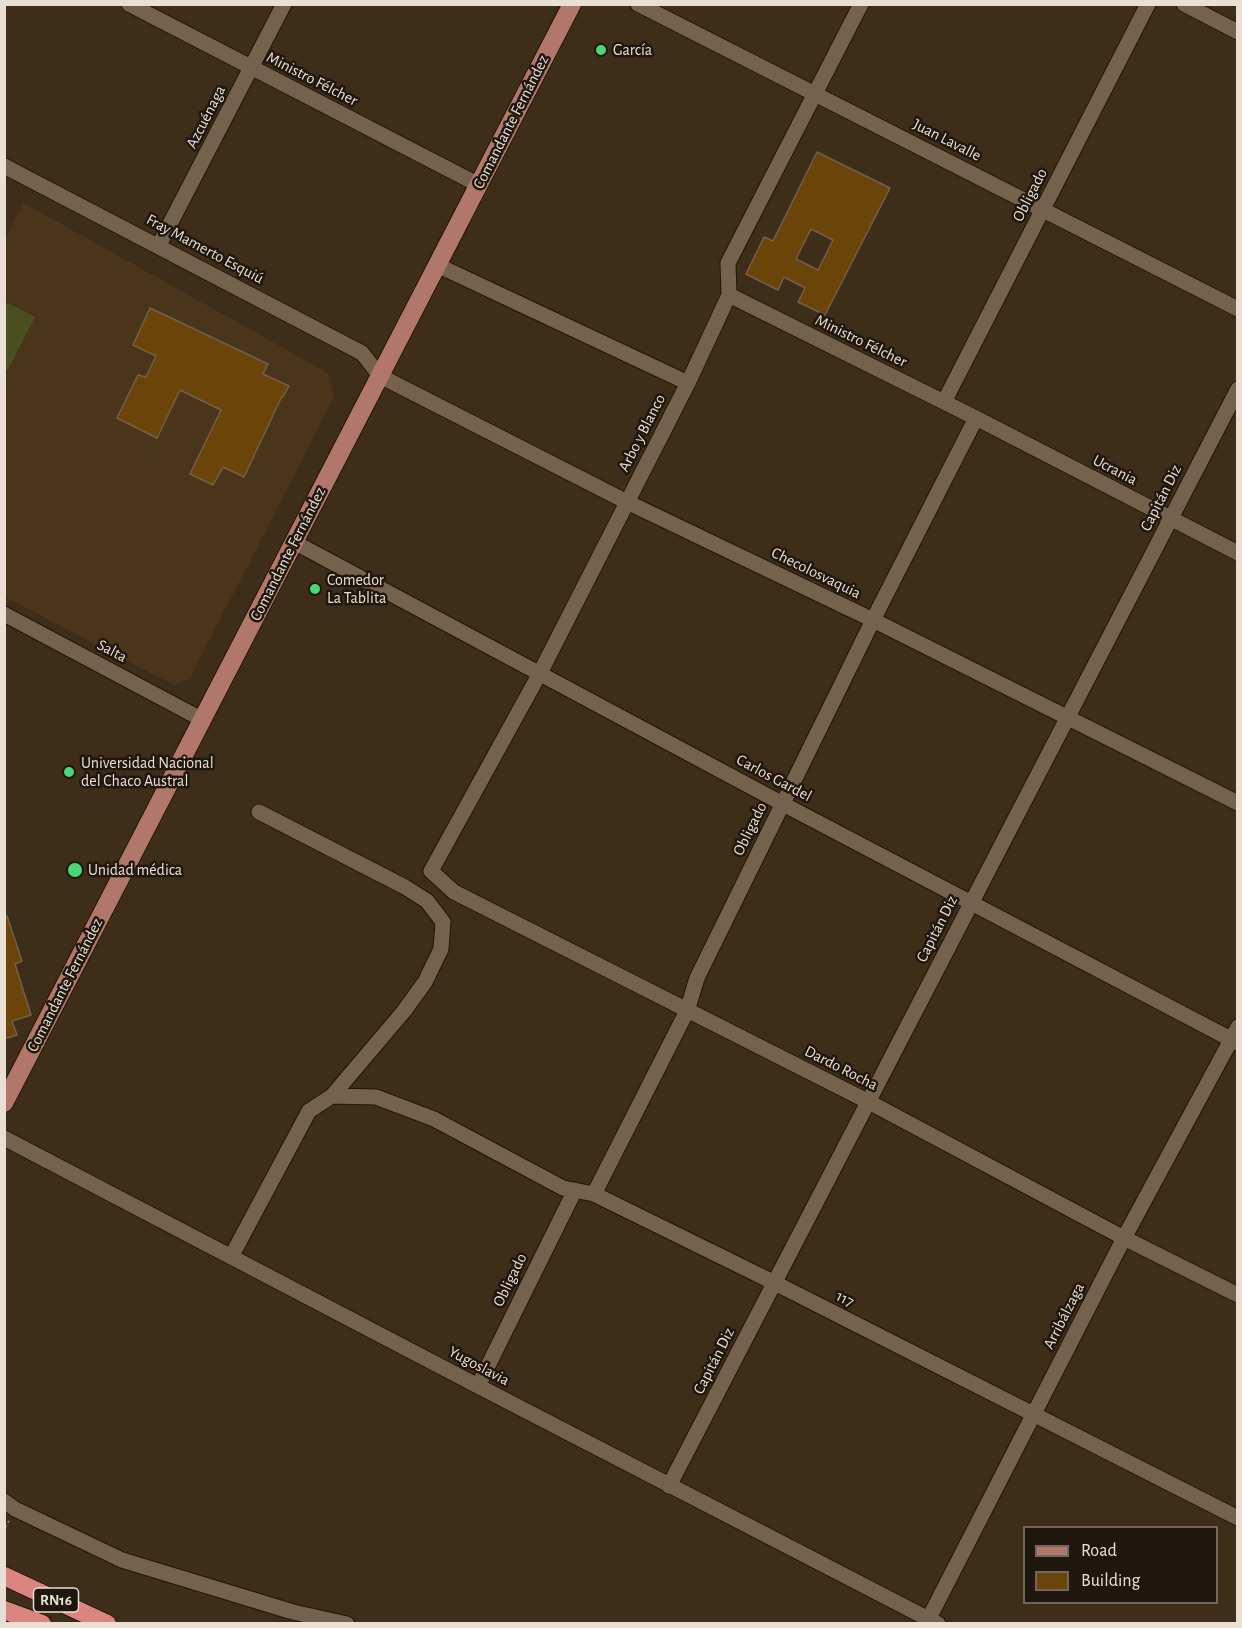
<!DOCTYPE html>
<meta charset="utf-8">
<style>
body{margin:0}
#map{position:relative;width:1242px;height:1628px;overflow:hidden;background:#3e2d19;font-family:"Alegreya Sans",sans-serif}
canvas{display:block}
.frame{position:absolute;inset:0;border:6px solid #eadfd3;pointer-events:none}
.legend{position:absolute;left:1023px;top:1526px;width:195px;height:78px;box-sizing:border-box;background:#1f170e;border:2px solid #70675d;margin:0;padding:8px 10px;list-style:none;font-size:18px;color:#eadfd3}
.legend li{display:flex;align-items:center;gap:12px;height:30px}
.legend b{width:30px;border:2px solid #70675d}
</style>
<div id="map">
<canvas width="1242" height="1628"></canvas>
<div class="frame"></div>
<ul class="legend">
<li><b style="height:8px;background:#b2776b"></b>Road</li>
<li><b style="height:16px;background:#6a4408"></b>Building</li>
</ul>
</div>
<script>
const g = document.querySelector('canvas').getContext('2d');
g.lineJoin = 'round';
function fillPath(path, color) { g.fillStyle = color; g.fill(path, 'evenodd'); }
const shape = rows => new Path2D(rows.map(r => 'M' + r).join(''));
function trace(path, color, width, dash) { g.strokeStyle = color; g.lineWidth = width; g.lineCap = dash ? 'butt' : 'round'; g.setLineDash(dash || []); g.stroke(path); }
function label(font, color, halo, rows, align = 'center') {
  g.font = font + ' "Alegreya Sans",sans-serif'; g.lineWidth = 5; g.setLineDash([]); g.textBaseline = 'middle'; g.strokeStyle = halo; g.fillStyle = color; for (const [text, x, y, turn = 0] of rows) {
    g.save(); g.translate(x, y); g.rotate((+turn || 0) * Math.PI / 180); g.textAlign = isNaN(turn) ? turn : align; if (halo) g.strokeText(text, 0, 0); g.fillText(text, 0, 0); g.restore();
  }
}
fillPath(shape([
 [24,203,328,373,334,397,190,678,174,685,5,597,5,239]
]), '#4a351a');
fillPath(shape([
 [7,303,35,317,8,370,4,368,4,307]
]), '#4b4f20');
const building = shape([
 [817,152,890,188,825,315,798,302,805,288,784,277,778,290,746,274,764,237,773,241,817,152],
 [811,229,833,240,818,270,796,259,811,229],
 [150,308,268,364,263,374,289,386,283,397,282,396,244,477,223,467,213,485,190,474,221,410,180,390,157,438,117,418,138,375,146,377,156,356,133,345,150,308],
 [4,916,7,916,22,961,15,964,31,1015,12,1021,17,1035,4,1039,4,916]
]);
fillPath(building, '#6a4408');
trace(building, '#72604a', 1.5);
const minor = shape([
 [129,4,479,185],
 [638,4,1238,309],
 [861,4,728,263,729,295,688,383,540,673,431,871,454,892,869,1102,1124,1238,1238,1295],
 [1184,4,1238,32],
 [4,166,362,353,380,376,627,502,873,620,1238,803],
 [159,245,284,4],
 [437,265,688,383],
 [729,295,976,418,1238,553],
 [944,402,1148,4],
 [294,542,783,804,1238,1043],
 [4,614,203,720],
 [259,812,405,887,427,901,443,922,441,949,425,982,404,1011,332,1096],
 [4,1138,478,1386,938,1624],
 [594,1194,687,1011,697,978,873,620,976,418],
 [231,1257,309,1111,332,1096,376,1097,434,1119,563,1188,594,1194,775,1283,1238,1518],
 [478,1386,575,1190],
 [669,1486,1238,389],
 [4,1501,15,1509,122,1560,293,1612,347,1624],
 [926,1624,1124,1238,1238,1027]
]);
const major = shape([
 [4,1103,572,4]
]);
const highway = shape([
 [4,1576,107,1624],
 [4,1610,42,1624]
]);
trace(minor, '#241502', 17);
trace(major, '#241502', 20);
trace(highway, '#241502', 20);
trace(shape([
 [4,1529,9,1521]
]), '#897b6b', 2, [4.5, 3]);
trace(minor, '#75624c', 15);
trace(major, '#b2776b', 18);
trace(highway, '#da857f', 18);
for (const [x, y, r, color] of [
 [601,50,6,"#48d779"],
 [315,589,6,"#48d779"],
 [69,772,6,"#48d779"],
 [75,870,8,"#48d779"]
]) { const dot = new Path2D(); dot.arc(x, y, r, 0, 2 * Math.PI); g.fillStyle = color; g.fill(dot); trace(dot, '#1f170e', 2); }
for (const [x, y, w] of [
 [56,1600,45]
]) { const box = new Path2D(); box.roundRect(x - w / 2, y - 12, w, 24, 4.5); g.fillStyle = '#1f170e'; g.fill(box); trace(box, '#eadfd3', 1.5); }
label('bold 15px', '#eadfd3', null, [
 ["RN16",56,1600]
]);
label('16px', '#eadfd3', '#1f170e', [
 ["García",613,50],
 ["Comedor",327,580],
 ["La Tablita",327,598],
 ["Universidad Nacional",81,763],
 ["del Chaco Austral",81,781],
 ["Unidad médica",88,870]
], 'left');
label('16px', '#eadfd3', '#1f170e', [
 ["Ministro Félcher",312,79,27],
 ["Azcuénaga",206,117,-63],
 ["Comandante Fernández",511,122,-63],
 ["Juan Lavalle",947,140,27],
 ["Obligado",1030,195,-63],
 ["Fray Mamerto Esquiú",205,249,28],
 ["Ministro Félcher",861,341,26],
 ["Arbo y Blanco",642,433,-63],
 ["Ucrania",1115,470,27],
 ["Capitán Diz",1161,498,-63],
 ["Comandante Fernández",288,554,-63],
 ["Checolosvaquia",816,573,26],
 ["Salta",112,651,28],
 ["Carlos Gardel",774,778,28],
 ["Obligado",750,829,-64],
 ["Capitán Diz",937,929,-63],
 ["Comandante Fernández",65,985,-63],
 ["Dardo Rocha",841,1068,27],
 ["Obligado",510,1280,-64],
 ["117",845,1299,27],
 ["Arribálzaga",1064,1316,-63],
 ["Capitán Diz",714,1361,-63],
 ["Yugoslavia",479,1366,28]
]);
</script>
